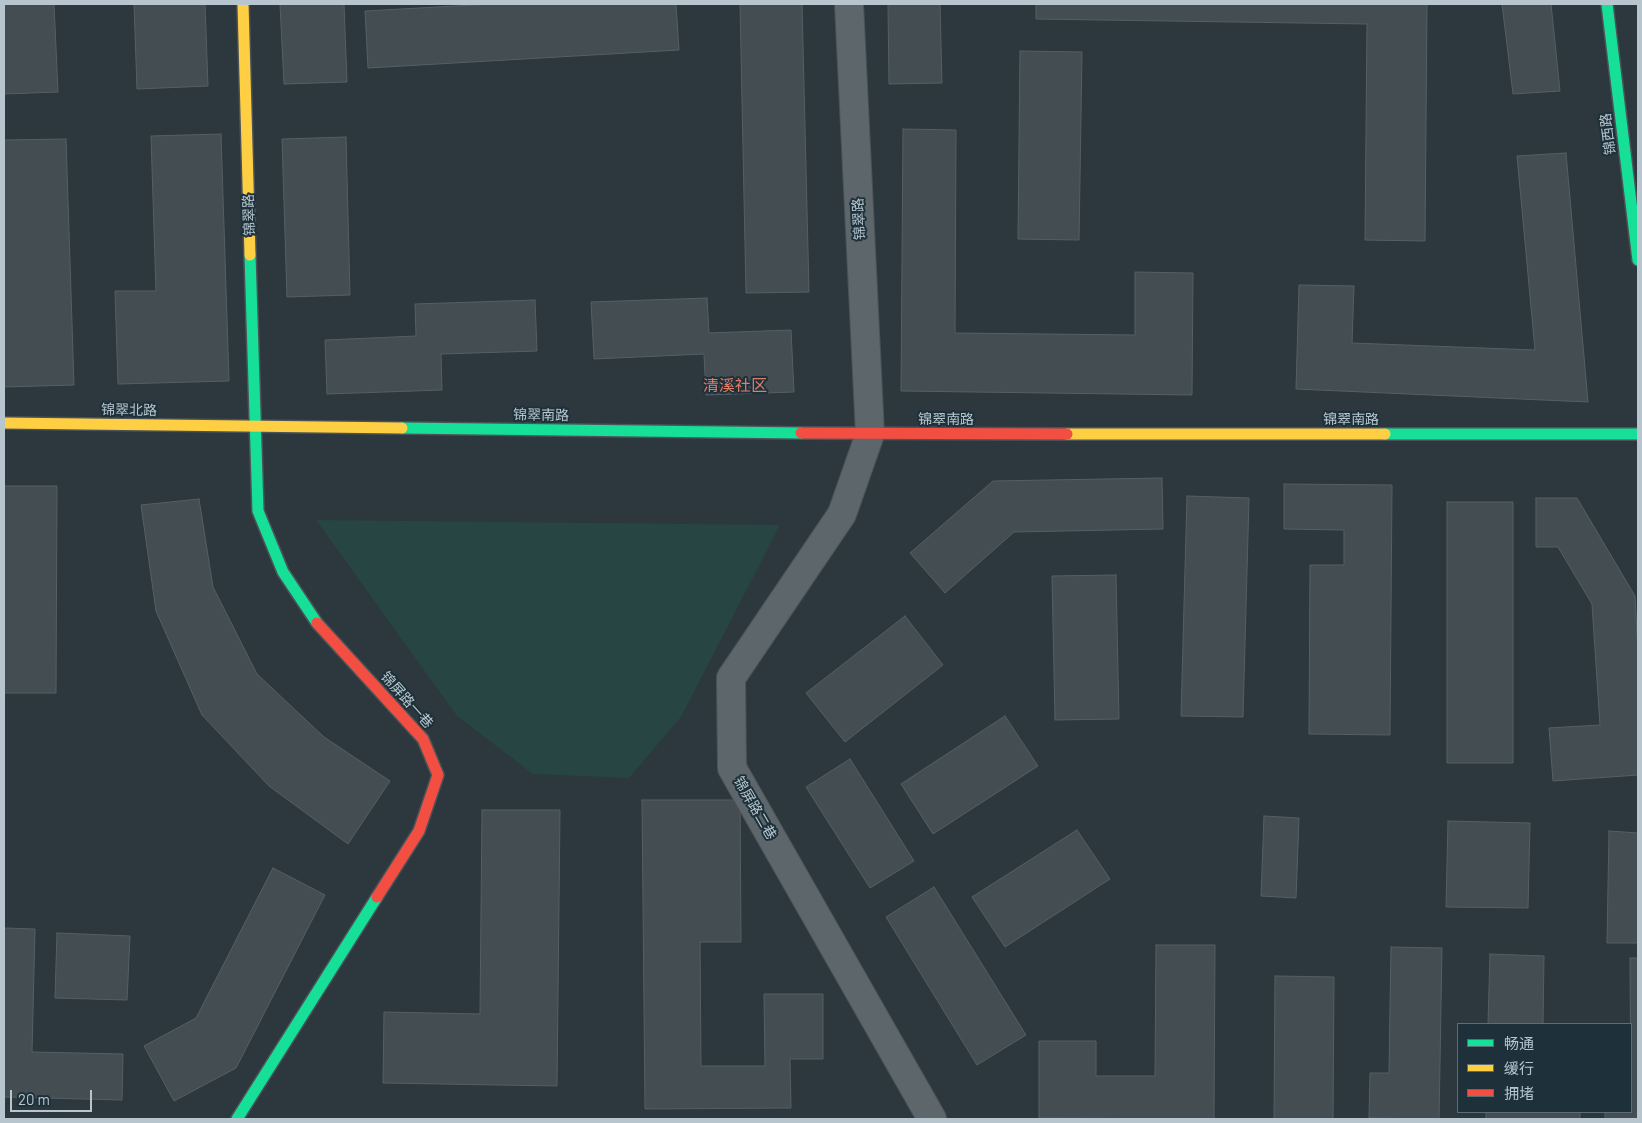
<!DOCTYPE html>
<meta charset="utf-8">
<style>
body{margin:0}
#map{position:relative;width:1642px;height:1123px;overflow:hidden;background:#2c383e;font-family:Barlow,"Noto Sans SC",sans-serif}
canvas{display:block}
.frame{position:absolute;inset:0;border:5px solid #b7c6ce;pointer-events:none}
.legend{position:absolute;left:1457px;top:1023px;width:175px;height:90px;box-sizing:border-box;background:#1e313b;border:1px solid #5b6d76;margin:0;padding:6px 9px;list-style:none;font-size:15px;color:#b7c6ce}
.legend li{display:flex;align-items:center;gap:10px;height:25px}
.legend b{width:25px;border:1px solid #5b6d76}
.scale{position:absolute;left:10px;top:1090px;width:82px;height:22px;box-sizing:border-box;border:2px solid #b7c6ce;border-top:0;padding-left:6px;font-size:15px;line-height:18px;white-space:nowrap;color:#b7c6ce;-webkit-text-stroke:4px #1e313b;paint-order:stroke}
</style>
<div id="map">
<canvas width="1642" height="1123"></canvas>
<div class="frame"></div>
<ul class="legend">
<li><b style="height:6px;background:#16e098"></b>畅通</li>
<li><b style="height:6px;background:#ffcf43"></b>缓行</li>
<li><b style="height:6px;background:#f24e42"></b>拥堵</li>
</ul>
<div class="scale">20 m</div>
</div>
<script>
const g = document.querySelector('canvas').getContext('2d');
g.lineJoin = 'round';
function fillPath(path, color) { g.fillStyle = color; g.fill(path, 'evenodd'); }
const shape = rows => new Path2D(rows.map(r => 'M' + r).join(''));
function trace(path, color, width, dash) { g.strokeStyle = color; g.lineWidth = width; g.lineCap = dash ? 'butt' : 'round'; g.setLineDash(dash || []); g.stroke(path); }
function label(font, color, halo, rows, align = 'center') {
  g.font = font + ' Barlow,"Noto Sans SC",sans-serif'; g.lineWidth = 4; g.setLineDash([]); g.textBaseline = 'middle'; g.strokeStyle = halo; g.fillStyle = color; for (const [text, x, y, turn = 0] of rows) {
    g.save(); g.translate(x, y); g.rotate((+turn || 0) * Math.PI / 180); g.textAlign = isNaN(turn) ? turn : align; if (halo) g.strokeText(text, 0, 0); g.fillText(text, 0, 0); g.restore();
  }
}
fillPath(shape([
 [316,520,780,525,681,717,629,778,533,774,457,716]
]), '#274542');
const building = shape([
 [4,4,54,4,58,92,4,94,4,4],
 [134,4,205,4,208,86,137,89,134,4],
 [280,4,344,4,347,82,284,84,280,4],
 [492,4,676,4,679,50,368,68,365,11,492,4],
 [740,4,802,4,809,292,746,293,740,4],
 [888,4,940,4,942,83,889,84,888,4],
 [1036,4,1427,4,1425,241,1365,240,1367,24,1036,19,1036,4],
 [1502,4,1551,4,1560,91,1513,94,1502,4],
 [1020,51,1082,52,1079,240,1018,239,1020,51],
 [903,129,956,130,955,333,1135,335,1135,272,1193,273,1192,395,901,391,903,129],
 [221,134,229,381,118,384,115,291,156,291,151,136,221,134],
 [346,137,350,295,287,297,282,139,346,137],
 [66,139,74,385,4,387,4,140,66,139],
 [1566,153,1588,402,1296,389,1299,285,1354,286,1352,343,1535,350,1517,156,1566,153],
 [707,298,709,333,791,330,794,392,706,395,704,354,594,359,591,302,707,298],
 [535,300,537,351,441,354,442,390,327,394,325,340,416,336,415,304,535,300],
 [1162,478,1163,529,1014,532,945,593,910,553,993,481,1162,478],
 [1284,484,1392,485,1390,735,1309,734,1310,565,1344,565,1344,530,1284,529,1284,484],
 [4,486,57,486,56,693,4,693,4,486],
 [1187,496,1249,498,1243,717,1181,716,1187,496],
 [1536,498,1577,498,1635,596,1638,650,1638,775,1553,781,1549,728,1600,725,1592,604,1558,547,1536,547,1536,498],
 [199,499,213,587,257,674,324,737,390,781,348,844,269,786,202,715,156,611,141,505,199,499],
 [1447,502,1513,502,1513,763,1447,763,1447,502],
 [1116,575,1119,719,1055,720,1052,576,1116,575],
 [905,616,943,665,845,742,806,693,905,616],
 [1005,716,1038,766,933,834,901,784,1005,716],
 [850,759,914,861,870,888,806,787,850,759],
 [642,800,740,800,741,942,700,942,701,1066,765,1066,764,994,823,994,823,1059,790,1059,791,1108,645,1109,642,800],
 [482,810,560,810,557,1086,383,1083,384,1012,480,1014,482,810],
 [1264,816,1299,818,1296,898,1261,896,1264,816],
 [1448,821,1530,823,1528,908,1446,907,1448,821],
 [1077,830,1110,879,1005,947,972,897,1077,830],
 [1609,831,1638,833,1638,943,1607,943,1609,831],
 [273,868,325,895,236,1068,174,1101,144,1046,196,1018,273,868],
 [934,887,1026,1035,977,1065,886,917,934,887],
 [4,928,35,929,32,1052,123,1054,122,1100,4,1097,4,928],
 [57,933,130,936,127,1000,55,998,57,933],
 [1156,945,1215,945,1214,1119,1039,1118,1039,1041,1096,1041,1096,1076,1155,1076,1156,945],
 [1391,947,1442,948,1439,1119,1369,1118,1370,1073,1389,1073,1391,947],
 [1490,954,1544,956,1543,1024,1488,1024,1490,954],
 [1630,958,1638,958,1638,1119,1605,1119,1605,1112,1631,1112,1630,958],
 [1275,976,1334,977,1333,1119,1274,1119,1275,976],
 [1486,1112,1580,1112,1580,1119,1486,1119,1486,1112]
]);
fillPath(building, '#434d52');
trace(building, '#546065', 1);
const street = shape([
 [849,4,870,434,842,514,731,678,732,768,932,1119]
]);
const fast = shape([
 [1607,4,1638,260],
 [250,255,258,511,283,572,317,623],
 [402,428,801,433],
 [1385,434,1638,434],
 [237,1119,377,897]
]);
const slow = shape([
 [243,4,250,255],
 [4,423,402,428],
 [1067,434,1385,434]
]);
const jam = shape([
 [801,433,1067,434],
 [317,623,423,739,438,775,419,831,377,897]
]);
trace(street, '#4b5358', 30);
trace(fast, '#4b5358', 14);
trace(slow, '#4b5358', 14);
trace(jam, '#4b5358', 14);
trace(street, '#5d666b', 28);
trace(fast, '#16e098', 11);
trace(slow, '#ffcf43', 11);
trace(jam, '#f24e42', 11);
label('14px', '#b7c6ce', '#1e313b', [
 ["锦西路",1608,134,-97],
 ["锦翠路",249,215,-92],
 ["锦翠路",859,219,-93],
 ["锦翠北路",129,410,1],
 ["锦翠南路",541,415,1],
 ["锦翠南路",946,419],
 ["锦翠南路",1351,419],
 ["锦屏路一巷",407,700,48],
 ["锦屏路二巷",755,808,60]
]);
label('16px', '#e27e67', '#1e313b', [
 ["清溪社区",735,386]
]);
</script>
